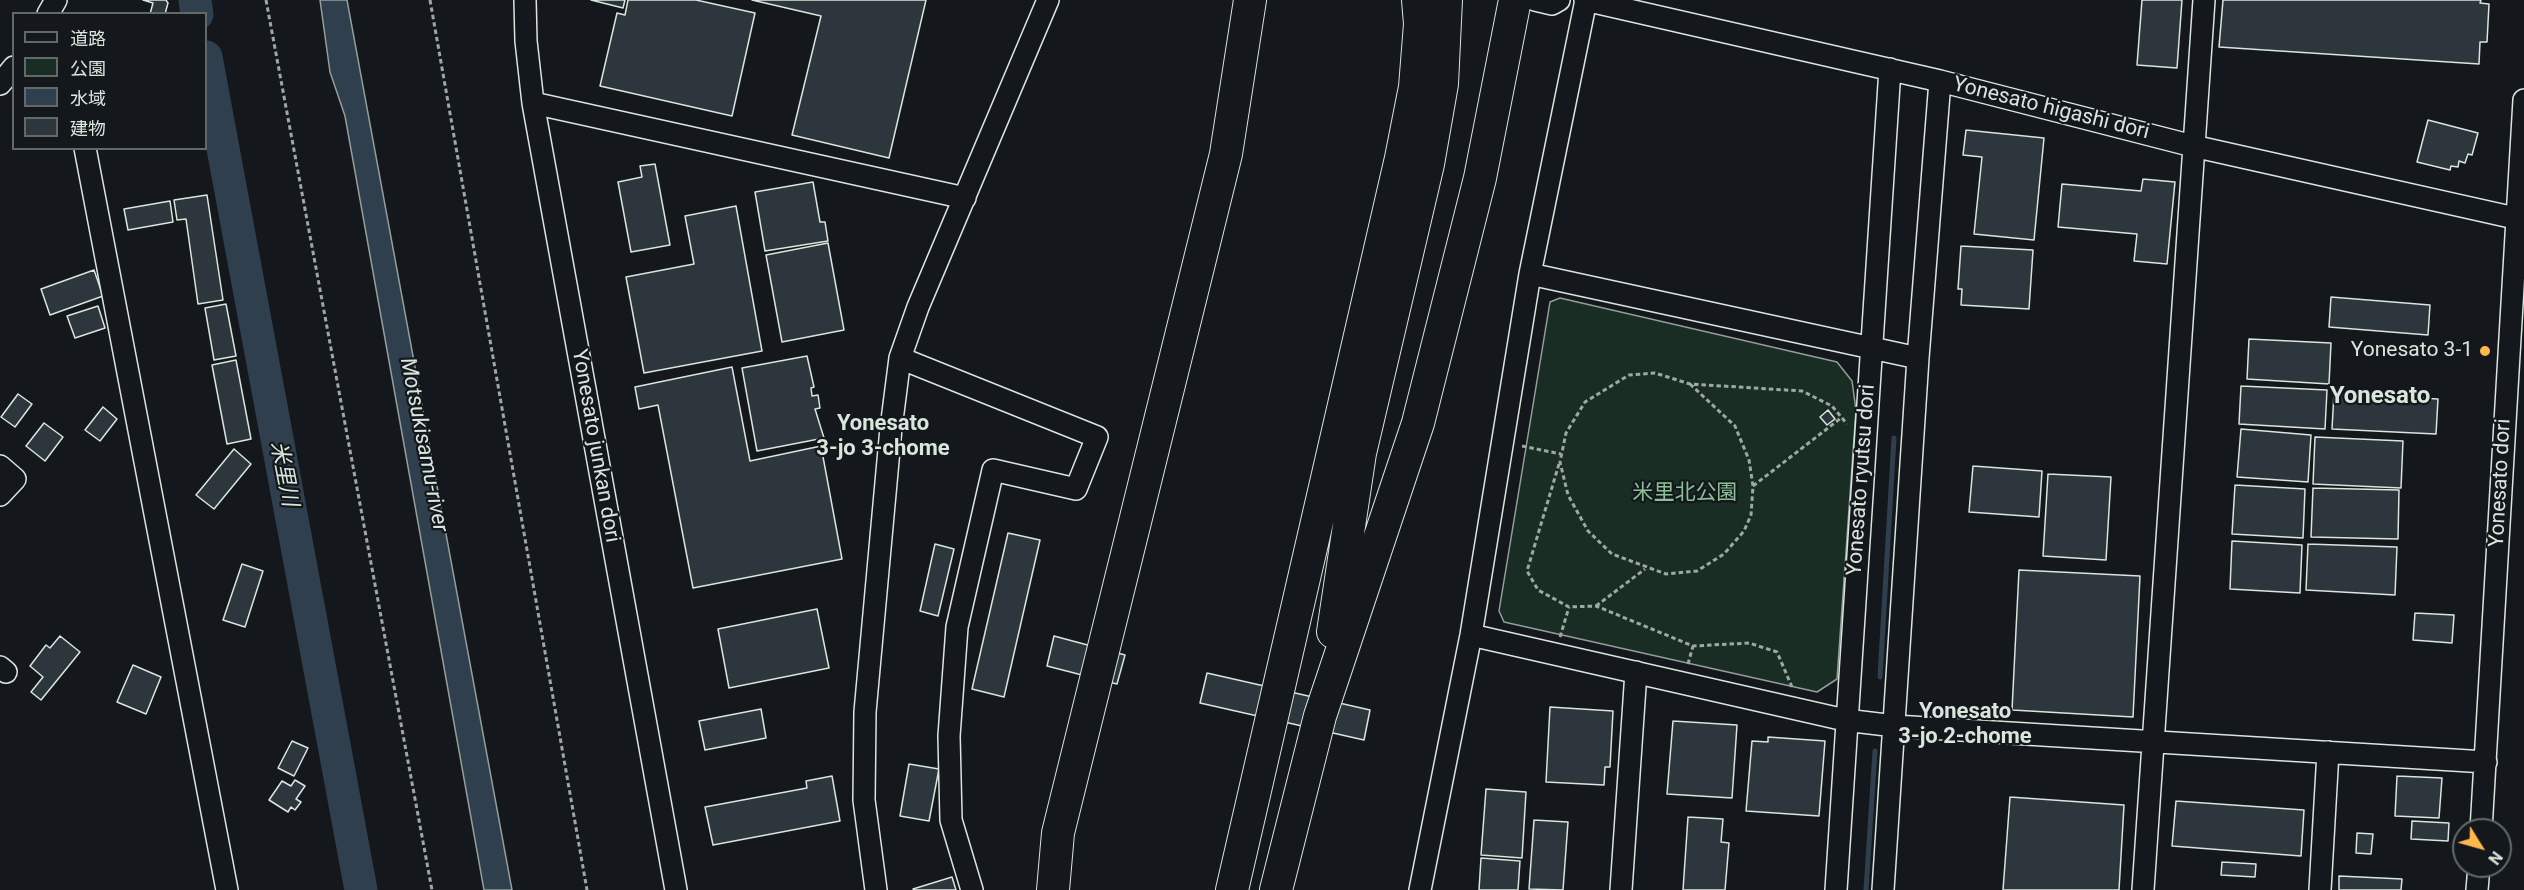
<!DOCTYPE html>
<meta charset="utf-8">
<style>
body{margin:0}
#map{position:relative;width:2524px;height:890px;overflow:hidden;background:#14181c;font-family:Roboto,"Noto Sans JP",sans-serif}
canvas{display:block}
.legend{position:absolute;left:12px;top:12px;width:195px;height:138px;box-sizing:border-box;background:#14181c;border:2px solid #626a69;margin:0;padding:8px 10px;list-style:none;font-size:18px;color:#d8e6dc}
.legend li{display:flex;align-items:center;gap:12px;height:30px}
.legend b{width:30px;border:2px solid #626a69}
.north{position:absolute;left:2452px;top:818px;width:60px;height:60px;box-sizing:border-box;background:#14181c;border:2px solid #626a69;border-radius:50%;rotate:127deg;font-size:16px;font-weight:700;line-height:24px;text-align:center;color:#d8e6dc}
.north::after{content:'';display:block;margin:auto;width:21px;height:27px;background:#ffb74d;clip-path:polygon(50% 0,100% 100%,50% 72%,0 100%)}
</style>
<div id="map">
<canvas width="2524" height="890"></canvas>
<ul class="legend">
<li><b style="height:8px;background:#14181c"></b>道路</li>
<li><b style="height:16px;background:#1a2d24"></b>公園</li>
<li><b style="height:16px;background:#2f3f4d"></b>水域</li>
<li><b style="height:16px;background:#2c363c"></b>建物</li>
</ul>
<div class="north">N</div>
</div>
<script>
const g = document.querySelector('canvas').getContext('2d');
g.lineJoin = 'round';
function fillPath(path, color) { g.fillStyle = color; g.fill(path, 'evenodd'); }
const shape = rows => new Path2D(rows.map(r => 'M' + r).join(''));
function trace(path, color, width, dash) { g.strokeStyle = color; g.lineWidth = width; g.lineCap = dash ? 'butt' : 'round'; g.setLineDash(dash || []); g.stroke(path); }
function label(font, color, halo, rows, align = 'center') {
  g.font = font + ' Roboto,"Noto Sans JP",sans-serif'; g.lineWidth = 4.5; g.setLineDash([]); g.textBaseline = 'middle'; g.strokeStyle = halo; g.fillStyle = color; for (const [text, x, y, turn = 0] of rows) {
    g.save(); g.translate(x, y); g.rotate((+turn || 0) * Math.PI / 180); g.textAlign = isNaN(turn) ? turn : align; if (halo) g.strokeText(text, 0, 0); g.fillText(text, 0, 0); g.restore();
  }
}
const green = shape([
 [1560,298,1837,362,1852,381,1856,410,1837,679,1817,692,1504,622,1499,611,1550,302,1560,298]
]);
fillPath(green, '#1a2d24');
trace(green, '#939e99', 1.5);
const water = shape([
 [320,0,347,0,512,890,484,890,345,116,330,72,320,0]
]);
fillPath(water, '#2f3f4d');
trace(water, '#939e99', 1.5);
trace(shape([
 [1880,677,1894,438],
 [1866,890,1875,751]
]), '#2f3f4d', 5);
trace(shape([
 [195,0,197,14],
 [206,57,361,890]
]), '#2f3f4d', 33);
const building = shape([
 [143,0,166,0,168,3,165,14,150,14,153,3,143,0],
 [591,0,625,0,623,8,591,0],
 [628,0,696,0,755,13,732,116,600,86,617,13,625,15,628,0],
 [752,0,926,0,889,158,792,135,821,16,752,0],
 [2142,0,2182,0,2177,68,2137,65,2142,0],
 [2223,0,2481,0,2480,3,2489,4,2487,42,2480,42,2479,64,2219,47,2223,0],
 [2428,120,2478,133,2472,155,2468,154,2465,163,2459,161,2458,167,2451,166,2450,170,2417,162,2428,120],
 [1966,130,2044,138,2034,240,1974,234,1982,157,1963,155,1966,130],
 [655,164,670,245,631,252,618,182,642,177,640,166,655,164],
 [2143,179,2175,182,2167,264,2134,261,2137,234,2058,227,2062,184,2141,191,2143,179],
 [813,182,820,222,825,222,828,241,765,251,755,192,813,182],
 [207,195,223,300,198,304,186,219,177,220,174,200,207,195],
 [170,201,173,222,128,230,124,209,170,201],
 [736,206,762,351,644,373,626,277,694,264,685,216,736,206],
 [828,243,844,330,782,342,766,255,828,243],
 [1961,246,2033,250,2029,309,1961,305,1962,289,1958,289,1961,246],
 [94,270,103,296,50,315,41,289,94,270],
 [2331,297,2430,305,2428,335,2329,327,2331,297],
 [226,304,236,356,214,360,205,308,226,304],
 [98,306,105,328,75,338,67,316,98,306],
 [2249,339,2331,343,2329,384,2247,379,2249,339],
 [807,356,814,387,811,388,812,396,818,395,820,408,815,409,824,438,757,451,742,368,807,356],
 [236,360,251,439,227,444,212,365,236,360],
 [732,367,750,461,821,446,842,559,693,588,658,405,639,409,635,387,732,367],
 [2241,386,2327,390,2325,429,2239,424,2241,386],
 [2334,393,2438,399,2436,434,2332,429,2334,393],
 [18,394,32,404,15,427,1,417,18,394],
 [103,407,117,419,100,441,85,430,103,407],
 [1828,410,1835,419,1827,425,1820,417,1828,410],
 [44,423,63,437,45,461,26,446,44,423],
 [2241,429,2311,435,2308,482,2237,477,2241,429],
 [2315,437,2403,441,2401,488,2313,484,2315,437],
 [234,449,251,464,214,509,196,495,234,449],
 [1973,466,2042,471,2039,517,1969,512,1973,466],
 [2048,474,2111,477,2106,560,2043,556,2048,474],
 [2235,485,2305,489,2303,538,2232,534,2235,485],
 [2313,488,2399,490,2398,539,2311,537,2313,488],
 [1008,533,1040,540,1004,697,972,689,1008,533],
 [2232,541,2302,545,2300,593,2230,589,2232,541],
 [935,544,954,549,938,616,920,611,935,544],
 [2308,544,2397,547,2395,595,2306,590,2308,544],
 [242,564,263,571,245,627,223,620,242,564],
 [2019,570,2140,576,2133,717,2012,710,2019,570],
 [817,609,829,668,729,688,718,629,817,609],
 [2415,613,2454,615,2452,643,2413,640,2415,613],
 [60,636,80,652,41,700,31,692,43,677,30,666,46,645,50,648,60,636],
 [1054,636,1125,655,1117,684,1047,666,1054,636],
 [133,665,161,677,146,714,117,702,133,665],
 [1207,673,1370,710,1364,740,1200,703,1207,673],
 [1550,707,1613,711,1610,767,1605,767,1604,785,1546,782,1550,707],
 [761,709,766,738,705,750,699,721,761,709],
 [1673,721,1737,725,1732,798,1667,794,1673,721],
 [1768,737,1825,741,1819,816,1746,811,1752,741,1768,742,1768,737],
 [292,741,308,748,294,776,278,768,292,741],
 [909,764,939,769,929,821,900,816,909,764],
 [832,776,840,821,713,845,705,807,807,788,806,781,832,776],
 [2397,776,2442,778,2439,818,2395,816,2397,776],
 [295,780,305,786,296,799,301,802,295,810,291,807,288,812,269,800,282,781,291,786,295,780],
 [1486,789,1526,792,1522,858,1481,855,1486,789],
 [2010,797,2124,805,2119,890,2003,890,2010,797],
 [2176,801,2304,810,2301,856,2172,846,2176,801],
 [1688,817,1723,819,1721,842,1729,843,1725,890,1683,890,1688,817],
 [1534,820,1568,822,1563,890,1529,889,1534,820],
 [2412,821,2449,823,2448,841,2411,839,2412,821],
 [2357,833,2373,834,2371,854,2356,853,2357,833],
 [1481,858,1520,861,1518,890,1479,890,1481,858],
 [2222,862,2256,864,2255,877,2221,875,2222,862],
 [2339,876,2402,879,2401,890,2339,890,2339,876],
 [952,877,956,890,914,890,913,889,952,877]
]);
fillPath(building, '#2c363c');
trace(building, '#d8e6dc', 1.5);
const minor = shape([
 [525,0,526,41,533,103,676,890],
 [1535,0,1552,4,1559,0],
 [1585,0,1940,81,2193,146,2524,220],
 [48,14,56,0],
 [0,84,14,67],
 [533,103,965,198],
 [85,148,227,890],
 [1530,274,1918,358],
 [900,358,1097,437,1076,489,993,470,957,627,949,736,951,820,972,890],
 [0,466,15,479,0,495],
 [1471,635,1845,720,1895,726,2486,762],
 [0,667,6,672],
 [2481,830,2524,100],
 [876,890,864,800,865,712,891,428,900,358,918,307,1048,0],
 [1420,890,1471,635,1530,274,1586,0],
 [1621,890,1636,672],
 [1836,890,1890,69],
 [1883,890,1918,358,1940,81],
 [2143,890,2204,0],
 [2320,890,2328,752],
 [2477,890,2479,866]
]);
const highway = shape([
 [1333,632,1360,453,1428,164,1442,84,1446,0],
 [1053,890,1058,833,1226,154,1250,0],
 [1232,890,1401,158,1415,87,1420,24,1418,0],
 [1276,890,1320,716,1418,423,1480,178,1515,0]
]);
trace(minor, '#d8e6dc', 24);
trace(highway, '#d8e6dc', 34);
trace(shape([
 [266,0,432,890],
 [430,0,587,890],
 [1690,384,1735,426,1749,460,1753,486,1751,515,1744,531,1724,554,1697,571,1666,574,1612,554,1588,531,1568,495,1560,462,1566,433,1585,402,1629,375,1655,373,1690,384,1802,391,1832,406,1847,424],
 [1522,446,1561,454],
 [1559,464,1527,571,1538,590,1569,607,1596,606,1693,646,1749,643,1777,652,1792,687],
 [1753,486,1841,418],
 [1596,606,1645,569],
 [1560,637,1569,607],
 [1688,664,1693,646]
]), '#9da8a2', 3, [4.5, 3]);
trace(minor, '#14181c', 21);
trace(highway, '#14181c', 32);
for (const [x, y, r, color] of [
 [2485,351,6,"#ffb74d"]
]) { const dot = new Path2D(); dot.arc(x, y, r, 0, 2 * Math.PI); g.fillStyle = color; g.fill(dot); trace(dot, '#14181c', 2); }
label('21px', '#d8e6dc', '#14181c', [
 ["Yonesato higashi dori",2051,109,14],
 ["Yonesato junkan dori",595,446,80],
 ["Yonesato ryutsu dori",1862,480,-86],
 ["Yonesato dori",2501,483,-87]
]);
label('21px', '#d8e6dc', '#14181c', [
 ["Yonesato 3-1",2473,351]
], 'right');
label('21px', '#8ac095', '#14181c', [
 ["米里北公園",1685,494]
]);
label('bold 22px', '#d8e6dc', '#14181c', [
 ["Yonesato",883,424],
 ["3-jo 3-chome",883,449],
 ["Yonesato",1965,712],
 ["3-jo 2-chome",1965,737]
]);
label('italic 22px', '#d8e6dc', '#14181c', [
 ["Motsukisamu-river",423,445,79],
 ["米里川",283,474,79]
]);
label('bold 24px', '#d8e6dc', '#14181c', [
 ["Yonesato",2380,397]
]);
</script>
